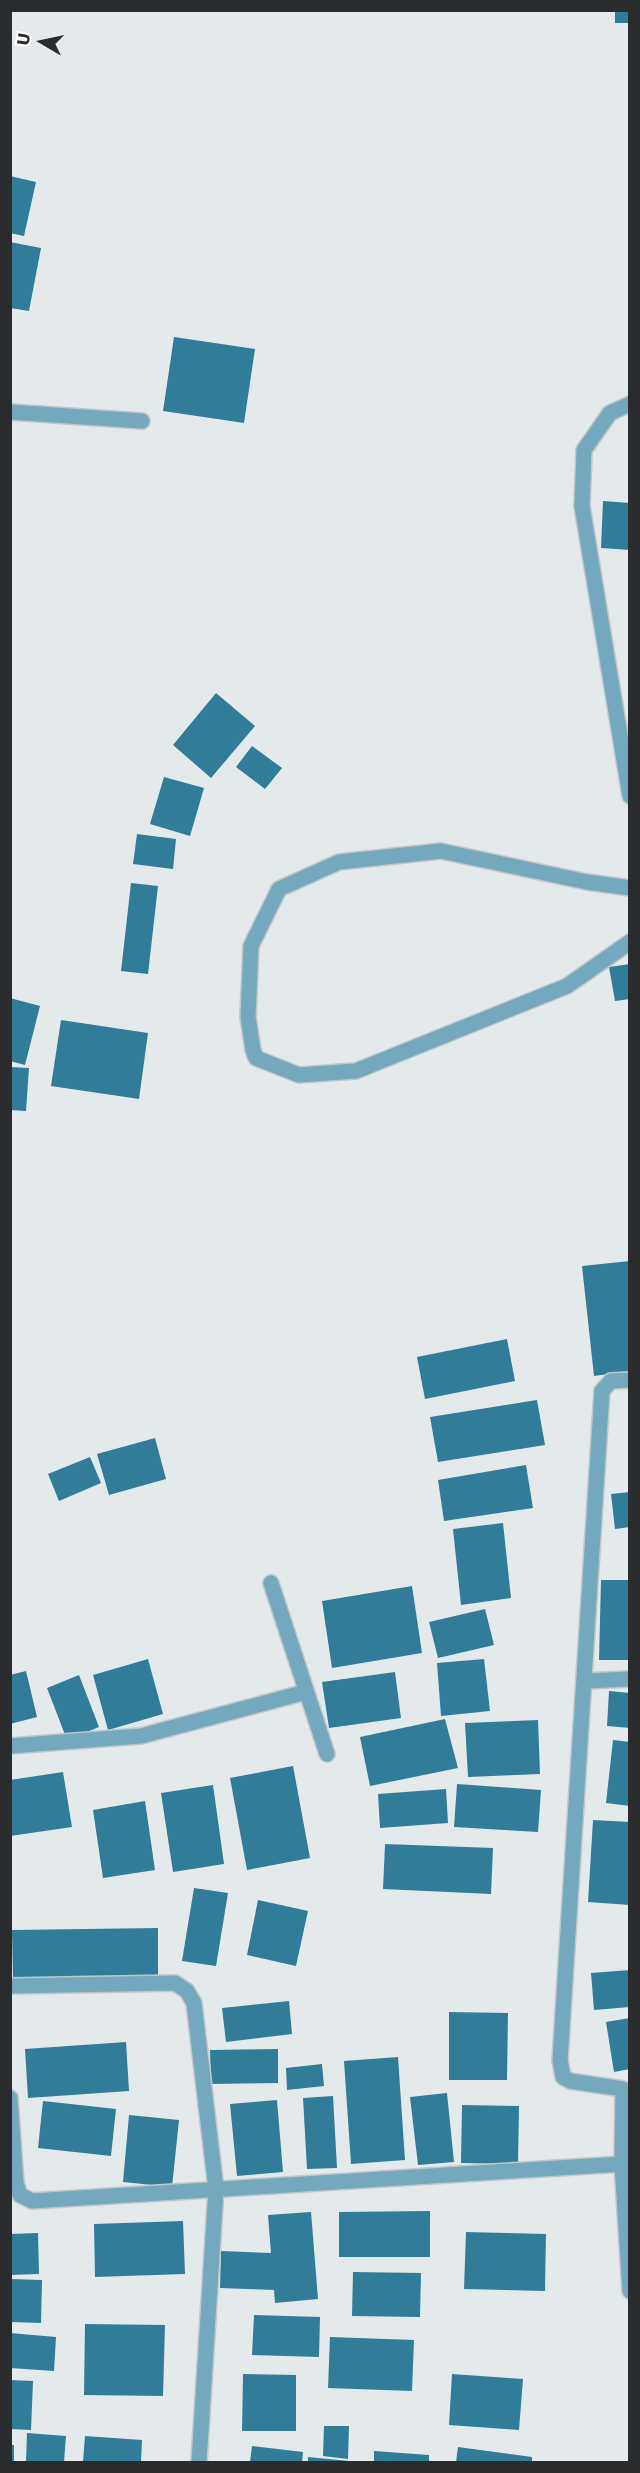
<!DOCTYPE html>
<style>
body{margin:0}
#map{position:relative;width:640px;height:2473px;overflow:hidden;background:#e4eaec;font-family:"DejaVu Sans",sans-serif}
canvas{display:block}
.frame{position:absolute;inset:0;border:12px solid #292b2c;pointer-events:none}
.north{position:absolute;left:12px;top:12px;width:60px;height:60px;-webkit-text-stroke:4px #fff;paint-order:stroke;rotate:279deg;font-size:16px;font-weight:700;line-height:24px;text-align:center;color:#292b2c}
.north::after{content:'';display:block;margin:auto;width:21px;height:27px;background:#292b2c;clip-path:polygon(50% 0,100% 100%,50% 72%,0 100%)}
</style>
<div id="map">
<canvas width="640" height="2473"></canvas>
<div class="frame"></div>
<div class="north">U</div>
</div>
<script>
const g = document.querySelector('canvas').getContext('2d');
g.lineJoin = 'round';
function fillPath(path, color) { g.fillStyle = color; g.fill(path, 'evenodd'); }
const shape = rows => new Path2D(rows.map(r => 'M' + r).join(''));
function trace(path, color, width, dash) { g.strokeStyle = color; g.lineWidth = width; g.lineCap = dash ? 'butt' : 'round'; g.setLineDash(dash || []); g.stroke(path); }
fillPath(shape([
 [615,10,630,10,630,23,615,23],
 [10,176,36,182,24,236,10,233],
 [10,242,41,248,29,311,10,308],
 [174,337,255,349,244,423,163,411],
 [603,501,630,503,630,550,601,548],
 [216,693,255,726,211,778,173,745],
 [252,746,282,768,265,789,236,767],
 [164,777,204,788,190,836,150,824],
 [137,834,176,839,173,869,133,864],
 [131,883,158,886,148,974,121,971],
 [630,964,630,999,615,1001,609,967],
 [10,998,40,1006,25,1065,10,1061],
 [61,1020,148,1033,139,1099,51,1086],
 [10,1067,29,1068,26,1111,10,1110],
 [630,1261,630,1371,594,1376,582,1266],
 [507,1339,515,1381,425,1399,417,1357],
 [537,1400,545,1445,438,1462,430,1417],
 [155,1438,166,1479,109,1495,97,1454],
 [90,1457,101,1483,59,1501,48,1474],
 [526,1465,533,1508,444,1521,438,1480],
 [630,1492,630,1527,615,1529,611,1494],
 [503,1523,511,1598,461,1605,453,1529],
 [601,1580,630,1580,630,1660,599,1660],
 [412,1586,422,1653,332,1668,322,1601],
 [485,1609,494,1645,438,1658,429,1622],
 [148,1659,163,1714,108,1730,93,1675],
 [484,1659,490,1711,441,1716,437,1663],
 [26,1671,37,1717,10,1724,10,1675],
 [395,1672,401,1718,329,1728,322,1682],
 [79,1675,99,1727,67,1740,47,1688],
 [609,1691,630,1693,630,1728,607,1726],
 [445,1719,458,1768,370,1786,360,1737],
 [538,1720,540,1774,468,1777,465,1723],
 [613,1740,630,1742,630,1806,606,1803],
 [293,1766,310,1858,247,1870,230,1778],
 [63,1772,72,1827,10,1836,10,1780],
 [457,1784,541,1790,538,1832,454,1827],
 [213,1785,224,1864,173,1872,161,1793],
 [446,1789,448,1823,380,1828,378,1794],
 [145,1801,155,1870,103,1878,93,1810],
 [593,1820,630,1822,630,1905,588,1902],
 [385,1844,493,1848,491,1894,383,1889],
 [194,1888,228,1893,216,1966,182,1961],
 [258,1900,308,1911,296,1966,247,1955],
 [158,1928,158,1975,13,1978,12,1930],
 [630,1970,630,2007,594,2010,591,1973],
 [289,2001,292,2034,226,2042,222,2008],
 [449,2012,508,2013,507,2080,449,2080],
 [630,2018,630,2069,614,2072,606,2022],
 [126,2042,129,2091,28,2098,25,2049],
 [278,2049,278,2083,211,2084,210,2050],
 [398,2057,405,2160,351,2164,344,2061],
 [322,2064,324,2086,287,2090,286,2068],
 [447,2093,454,2162,418,2165,410,2097],
 [333,2096,337,2168,307,2169,303,2098],
 [277,2100,283,2172,237,2176,230,2104],
 [43,2101,116,2109,111,2156,38,2148],
 [462,2105,519,2106,518,2164,461,2163],
 [129,2115,179,2120,172,2187,123,2182],
 [430,2211,430,2257,339,2257,339,2212],
 [311,2212,318,2299,275,2303,274,2290,220,2288,221,2251,271,2253,268,2215],
 [183,2221,185,2274,95,2277,94,2224],
 [466,2232,546,2234,545,2291,464,2289],
 [38,2233,39,2274,10,2275,10,2234],
 [353,2272,421,2273,420,2317,352,2316],
 [10,2279,42,2280,41,2323,10,2322],
 [254,2315,320,2317,319,2357,252,2355],
 [85,2324,165,2325,163,2396,84,2395],
 [10,2333,56,2337,54,2371,10,2368],
 [330,2337,414,2340,412,2391,328,2388],
 [243,2374,296,2375,296,2431,242,2431],
 [452,2374,523,2379,519,2430,449,2425],
 [10,2380,33,2381,31,2430,10,2429],
 [324,2426,349,2426,348,2459,323,2456],
 [27,2433,66,2436,64,2462,26,2462],
 [85,2436,142,2440,141,2462,83,2462],
 [10,2445,14,2445,14,2462,10,2462],
 [252,2446,303,2452,302,2462,250,2462],
 [458,2447,532,2457,532,2462,456,2462],
 [374,2451,429,2455,429,2462,374,2462],
 [308,2457,349,2461,349,2462,308,2462]
]), '#307c99');
const minor = shape([
 [630,404,610,413,584,450,582,506,630,796],
 [10,412,142,421],
 [630,888,587,882,441,851,339,862,279,889,251,946,248,1017,253,1050,256,1058,299,1075,356,1071,567,986,630,942],
 [630,1380,611,1381,602,1391,560,2060,563,2077,570,2081,623,2089,622,2164,630,2291],
 [271,1583,327,1754],
 [585,1681,630,1679],
 [10,1746,141,1736,306,1692],
 [10,1986,175,1983,187,1991,194,2003,216,2189,199,2462],
 [10,2098,16,2183,20,2195,32,2201,622,2164]
]);
trace(minor, '#c2c8c9', 18);
trace(minor, '#73a8bf', 15);
</script>
